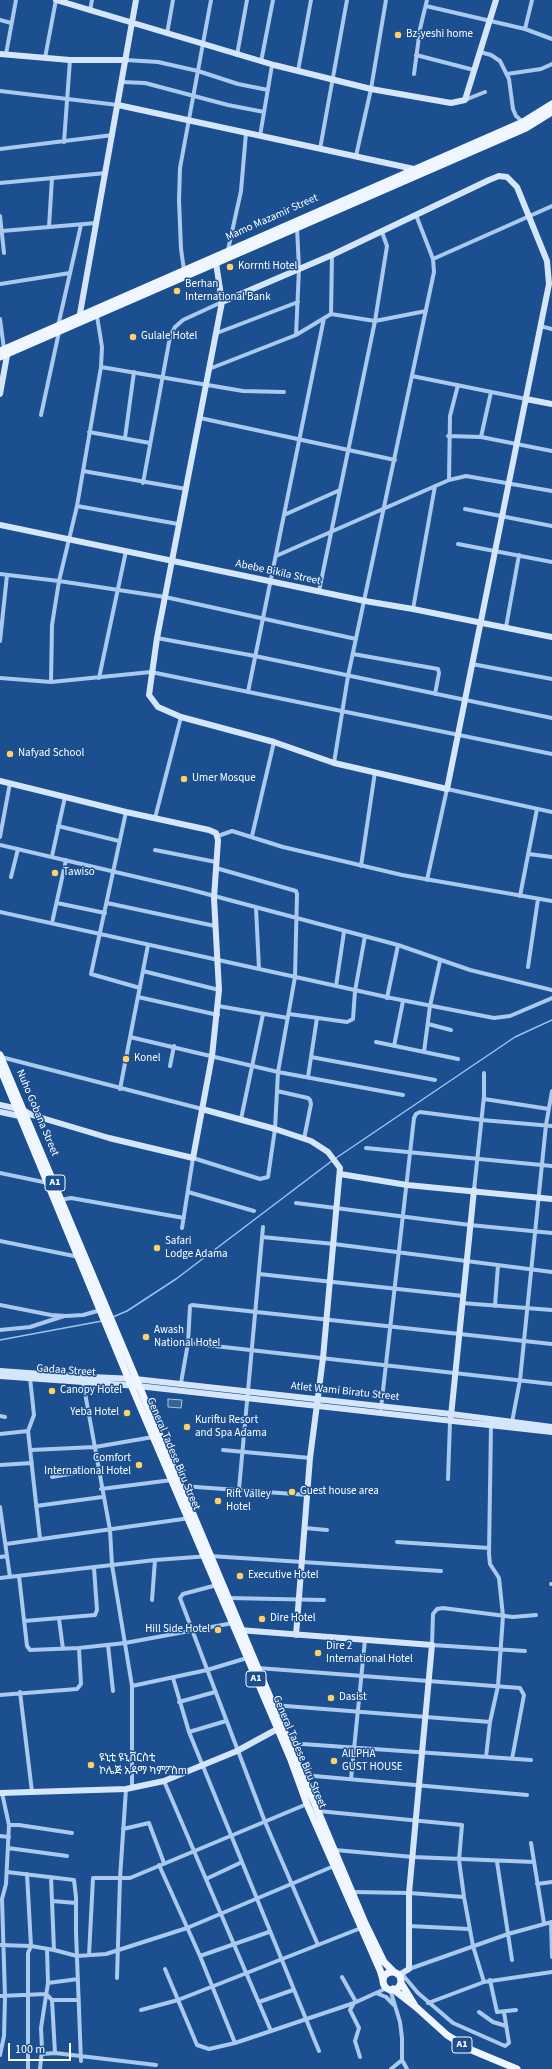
<!DOCTYPE html>
<meta charset="utf-8">
<style>
body{margin:0}
#map{position:relative;width:552px;height:2069px;overflow:hidden;background:#1b4f8f;font-family:"Source Sans 3",sans-serif}
canvas{display:block}
.scale{position:absolute;left:8px;top:2043px;width:63px;height:18px;box-sizing:border-box;border:2px solid #fff;border-top:0;padding-left:5px;font-size:12px;line-height:14px;white-space:nowrap;color:#fff;-webkit-text-stroke:3px #1b4f8f;paint-order:stroke}
</style>
<div id="map">
<canvas width="552" height="2069"></canvas>
<div class="scale">100 m</div>
</div>
<script>
const g = document.querySelector('canvas').getContext('2d');
g.lineJoin = 'round';
function fillPath(path, color) { g.fillStyle = color; g.fill(path, 'evenodd'); }
const shape = rows => new Path2D(rows.map(r => 'M' + r).join(''));
function trace(path, color, width, dash) { g.strokeStyle = color; g.lineWidth = width; g.lineCap = dash ? 'butt' : 'round'; g.setLineDash(dash || []); g.stroke(path); }
function label(font, color, halo, rows, align = 'center') {
  g.font = font + ' "Source Sans 3","Noto Sans Ethiopic",sans-serif'; g.lineWidth = 3; g.setLineDash([]); g.textBaseline = 'middle'; g.strokeStyle = halo; g.fillStyle = color; for (const [text, x, y, turn = 0] of rows) {
    g.save(); g.translate(x, y); g.rotate((+turn || 0) * Math.PI / 180); g.textAlign = isNaN(turn) ? turn : align; if (halo) g.strokeText(text, 0, 0); g.fillText(text, 0, 0); g.restore();
  }
}
const water = shape([
 [168,1399,182,1400,181,1408,168,1407,168,1399]
]);
fillPath(water, '#3c6290');
trace(water, '#9cc4f0', 1);
trace(shape([
 [336,1158,515,1037,552,1020],
 [113,1317,127,1311,176,1279,333,1160],
 [0,1340,102,1321]
]), '#9cc4f0', 1.5);
trace(shape([
 [426,6,525,29,552,39],
 [90,11,92,0],
 [0,20,11,23],
 [525,29,532,0],
 [167,34,173,0],
 [480,52,491,55,500,61,509,79,513,109,516,116,523,122],
 [6,54,16,0],
 [237,55,247,0],
 [416,55,474,70],
 [45,58,56,0],
 [126,60,158,62,198,71,238,84,268,90],
 [261,62,273,0],
 [298,71,311,0],
 [414,74,420,29,427,0],
 [507,74,541,69,552,64],
 [122,82,145,83,228,105,264,112],
 [0,91,118,105],
 [465,100,485,92],
 [260,136,272,65],
 [64,142,70,60],
 [0,149,113,135],
 [320,149,347,0],
 [356,156,371,89,386,0],
 [0,183,106,173],
 [0,216,4,253],
 [49,227,52,178],
 [2,231,96,223],
 [228,250,241,191,246,133],
 [433,259,552,206],
 [184,270,181,249,179,200,180,168,211,0],
 [0,284,70,273],
 [331,314,332,255],
 [0,319,4,349],
 [58,326,81,225],
 [540,326,552,329],
 [217,333,298,302],
 [296,335,299,269,297,227],
 [101,367,243,391,284,392],
 [209,369,296,335,331,314,375,321,426,311],
 [412,376,526,399],
 [41,415,59,332],
 [200,418,395,460],
 [89,432,150,443],
 [448,436,481,437,552,451],
 [481,437,491,392],
 [125,438,134,372],
 [83,471,186,489],
 [449,480,450,416,458,385],
 [143,483,170,337,175,327,183,320,222,302],
 [77,506,178,524],
 [465,509,552,526],
 [284,515,340,490],
 [458,544,552,562],
 [276,556,449,480,466,476,552,491],
 [0,574,59,581,165,597,356,639],
 [319,591,375,321,387,246,382,232],
 [413,609,435,486],
 [506,627,519,555],
 [157,638,255,656,552,718],
 [0,641,7,575],
 [353,654,438,669,439,673,435,694],
 [472,664,552,679],
 [0,678,51,682,151,672,552,754],
 [99,678,126,551],
 [51,682,52,625,59,581,77,506,101,367,102,347,97,316],
 [248,692,324,318],
 [334,763,348,676,434,272,433,259,416,215],
 [126,812,91,974,140,988],
 [155,818,181,717],
 [58,826,119,841],
 [218,836,232,831,283,847,402,875,552,901],
 [252,836,274,742],
 [0,837,10,783],
 [0,845,188,889,398,945,470,970,552,990],
 [155,850,216,862],
 [529,854,552,857],
 [52,856,65,797],
 [361,866,375,772],
 [11,877,18,849],
 [427,880,447,789,552,812],
 [520,896,537,809],
 [57,903,105,913],
 [107,903,215,926],
 [256,908,259,969],
 [0,912,391,998,494,1018,510,1016,552,998],
 [52,923,66,860],
 [528,967,538,899],
 [143,971,219,990],
 [336,986,344,932],
 [138,997,218,1015],
 [387,998,398,945],
 [218,1006,288,1018],
 [289,1014,347,1022,353,1019,355,991,365,936],
 [428,1024,451,1030],
 [130,1037,278,1072,403,1095],
 [376,1042,458,1059],
 [394,1046,403,1001],
 [424,1052,430,1006,440,961],
 [1,1057,202,1109],
 [311,1057,435,1080],
 [170,1066,174,1046],
 [308,1077,317,1018],
 [120,1089,148,945],
 [277,1091,308,1098,310,1100,311,1104,304,1139],
 [484,1099,549,1109],
 [241,1119,263,1014],
 [366,1148,552,1166],
 [0,1173,48,1183],
 [474,1190,484,1096,484,1073],
 [188,1192,254,1211],
 [60,1200,71,1198,184,1218],
 [296,1203,470,1225,552,1233],
 [182,1228,193,1158,260,1179,268,1177,275,1129,278,1072,295,977,297,894,296,891,216,868],
 [262,1237,334,1244,552,1272],
 [0,1241,79,1257],
 [259,1274,463,1296],
 [462,1303,552,1310],
 [0,1305,51,1315,66,1316,83,1315,101,1310],
 [495,1306,498,1265],
 [0,1330,30,1327,64,1316],
 [188,1343,552,1384],
 [30,1378,34,1415,28,1431,40,1539],
 [83,1382,110,1530,112,1565,132,1686,132,1788],
 [181,1383,188,1343,190,1306,192,1305,552,1344],
 [381,1408,414,1118,416,1114,420,1112,482,1120,552,1126],
 [0,1416,5,1417],
 [512,1422,520,1380,546,1125,552,1091],
 [0,1434,28,1431],
 [31,1450,95,1447,153,1437],
 [223,1450,310,1458],
 [0,1465,32,1463],
 [52,1477,98,1469],
 [448,1479,450,1422],
 [182,1486,308,1495],
 [101,1489,172,1480],
 [239,1489,263,1227],
 [36,1506,102,1497],
 [0,1507,10,1577],
 [305,1528,327,1530],
 [397,1542,489,1548],
 [6,1544,190,1518],
 [0,1557,7,1556],
 [19,1576,27,1646,30,1650,79,1648,125,1643,233,1623],
 [0,1578,155,1560,210,1556,441,1571],
 [551,1584,552,1584],
 [217,1585,183,1594,180,1598,265,1822,318,1945],
 [228,1598,324,1600],
 [152,1600,155,1560],
 [59,1619,63,1649],
 [24,1621,95,1615,97,1610,94,1568],
 [108,1645,113,1691],
 [525,1651,432,1645,433,1614,437,1609,443,1608,513,1617,536,1615],
 [258,1668,520,1688,524,1695,512,1759],
 [173,1678,189,1732,319,2051],
 [132,1686,207,1670,247,1658],
 [20,1692,32,1792],
 [0,1695,77,1689,81,1684,79,1648],
 [179,1702,215,1692],
 [273,1705,490,1722],
 [189,1732,226,1721],
 [288,1743,531,1760],
 [486,1757,490,1722,498,1686,503,1616,499,1578,490,1564,489,1554,491,1425],
 [303,1775,527,1795],
 [351,1779,365,1640],
 [164,1781,271,2031],
 [318,1811,462,1825,459,1860,464,1897,473,1946,484,1982],
 [9,1825,19,1825,72,1833],
 [123,1829,149,1823,164,1863],
 [0,1836,9,1837],
 [531,1843,544,1923],
 [8,1848,67,1856],
 [335,1850,413,1857,534,1862],
 [497,1862,512,1960],
 [159,1865,200,1956,235,2043],
 [7,1872,74,1880,76,1897,76,1932,81,2061],
 [27,1874,31,1946,28,1953,28,2069],
 [51,1877,54,1950],
 [206,1879,242,1862],
 [537,1884,552,1882],
 [352,1892,409,1893,464,1897],
 [52,1901,76,1903],
 [551,1922,552,1957],
 [409,1926,469,1929],
 [0,1945,31,1946,54,1950,77,1956,106,1954,187,1928,334,1866],
 [89,1955,93,1878,130,1878,307,1804],
 [200,1956,269,1932],
 [165,1969,197,2045,209,2049,235,2043,271,2031,354,2003,387,1988],
 [409,1969,508,1934,552,1922],
 [402,1974,418,1993,453,2023,505,2046,509,2043,504,2012],
 [342,1977,356,2002],
 [117,1978,120,1878,126,1789],
 [490,1980,497,2012,516,2010],
 [48,1983,78,1979],
 [390,1989,400,2022,402,2038,402,2060],
 [376,1993,386,1997,394,2005],
 [0,1996,46,1994,52,2000,55,2053,42,2054],
 [52,2000,79,2000],
 [259,2002,293,1990],
 [354,2003,350,2010,359,2028,355,2041,360,2057],
 [428,2003,484,1982,552,1972],
 [141,2010,178,2000,361,1928],
 [479,2012,493,2022,506,2026],
 [55,2053,156,2065],
 [0,2055,4,2036,5,1997,2,1899,6,1884,9,1825,2,1793],
 [40,2069,42,2049,41,2028,48,1983,47,1949],
 [391,2069,402,2060,407,2069]
]), '#a9c9ee', 4);
trace(shape([
 [56,0,274,65,371,89,451,103,465,100,496,0],
 [0,54,70,60,126,60],
 [118,105,414,169,415,172],
 [216,263,222,302,157,638,149,695,158,707,181,717,274,742,334,763,447,789,549,284,547,261,517,187,507,177,499,176,489,180,332,255,222,302],
 [79,319,136,0],
 [0,394,8,350],
 [526,399,552,404],
 [0,525,365,601,413,609,552,637],
 [0,781,126,812,209,830,216,833,218,840,214,898,219,990,212,1056,193,1158,109,1138,32,1115,23,1110,0,1105],
 [202,1109,275,1129,311,1141,328,1152,340,1168,323,1358,310,1458,296,1635],
 [0,1112,24,1117],
 [340,1174,407,1185,552,1199],
 [0,1371,69,1376,135,1379,451,1414,552,1427],
 [0,1376,138,1386,552,1432],
 [451,1416,474,1190],
 [239,1630,432,1645,409,1893,409,1969,399,1975],
 [0,1793,126,1789,164,1781,237,1751,281,1727]
]), '#d6e6fa', 6);
trace(shape([
 [0,351,523,122,552,104],
 [0,357,526,128,552,112],
 [0,1055,365,1923,384,1962,394,1972],
 [0,1068,131,1385,291,1760,307,1804,380,1970,383,1980],
 '383 1981a9 9 0 1 1 18 0a9 9 0 1 1-18 0Z',
 [401,1983,414,2004],
 [393,1989,416,2007,447,2035,469,2049,517,2069]
]), '#f0f6ff', 7);
for (const [x, y, r, color] of [
 [398,35,4,"#ffd166"],
 [230,267,4,"#ffd166"],
 [177,291,4,"#ffd166"],
 [133,337,4,"#ffd166"],
 [10,754,4,"#ffd166"],
 [184,779,4,"#ffd166"],
 [55,873,4,"#ffd166"],
 [126,1059,4,"#ffd166"],
 [157,1248,4,"#ffd166"],
 [146,1337,4,"#ffd166"],
 [52,1391,4,"#ffd166"],
 [127,1413,4,"#ffd166"],
 [187,1427,4,"#ffd166"],
 [139,1465,4,"#ffd166"],
 [292,1492,4,"#ffd166"],
 [218,1501,4,"#ffd166"],
 [240,1576,4,"#ffd166"],
 [262,1619,4,"#ffd166"],
 [218,1630,4,"#ffd166"],
 [318,1653,4,"#ffd166"],
 [331,1698,4,"#ffd166"],
 [334,1761,4,"#ffd166"],
 [91,1765,4,"#ffd166"]
]) { const dot = new Path2D(); dot.arc(x, y, r, 0, 2 * Math.PI); g.fillStyle = color; g.fill(dot); trace(dot, '#1b4f8f', 1.5); }
for (const [x, y, w] of [
 [55,1183,20],
 [256,1679,20],
 [462,2045,20]
]) { const box = new Path2D(); box.roundRect(x - w / 2, y - 8, w, 16, 3); g.fillStyle = '#1b4f8f'; g.fill(box); trace(box, '#fff', 1); }
label('bold 10px', '#fff', null, [
 ["A1",55,1183],
 ["A1",256,1679],
 ["A1",462,2045]
]);
label('11px', '#fff', '#1b4f8f', [
 ["Bz-yeshi home",406,35],
 ["Korrnti Hotel",238,267],
 ["Berhan",185,285],
 ["International Bank",185,298],
 ["Gulale Hotel",141,337],
 ["Nafyad School",18,754],
 ["Umer Mosque",192,779],
 ["Tawiso",63,873],
 ["Konel",134,1059],
 ["Safari",165,1242],
 ["Lodge Adama",165,1255],
 ["Awash",154,1331],
 ["National Hotel",154,1344],
 ["Canopy Hotel",60,1391],
 ["Yeba Hotel",119,1413,"right"],
 ["Kuriftu Resort",195,1421],
 ["and Spa Adama",195,1434],
 ["Comfort",131,1459,"right"],
 ["International Hotel",131,1472,"right"],
 ["Guest house area",300,1492],
 ["Rift Valley",226,1495],
 ["Hotel",226,1508],
 ["Executive Hotel",248,1576],
 ["Dire Hotel",270,1619],
 ["Hill Side Hotel",210,1630,"right"],
 ["Dire 2",326,1647],
 ["International Hotel",326,1660],
 ["Dasist",339,1698],
 ["AlLPHA",342,1755],
 ["GUST HOUSE",342,1768],
 ["ዩኒቲ ዩኒቨርስቲ",99,1759],
 ["ኮሌጅ አዳማ ካምፖስm",99,1772]
], 'left');
label('11px', '#fff', '#1b4f8f', [
 ["Mamo Mazamir Street",272,218,-24],
 ["Abebe Bikila Street",278,573,12],
 ["Nuho Gobana Street",37,1113,67],
 ["Gadaa Street",66,1371,4],
 ["Atlet Wami Biratu Street",345,1392,6],
 ["General Tadese Biru Street",173,1454,67],
 ["General Tadese Biru Street",299,1752,67]
]);
</script>
